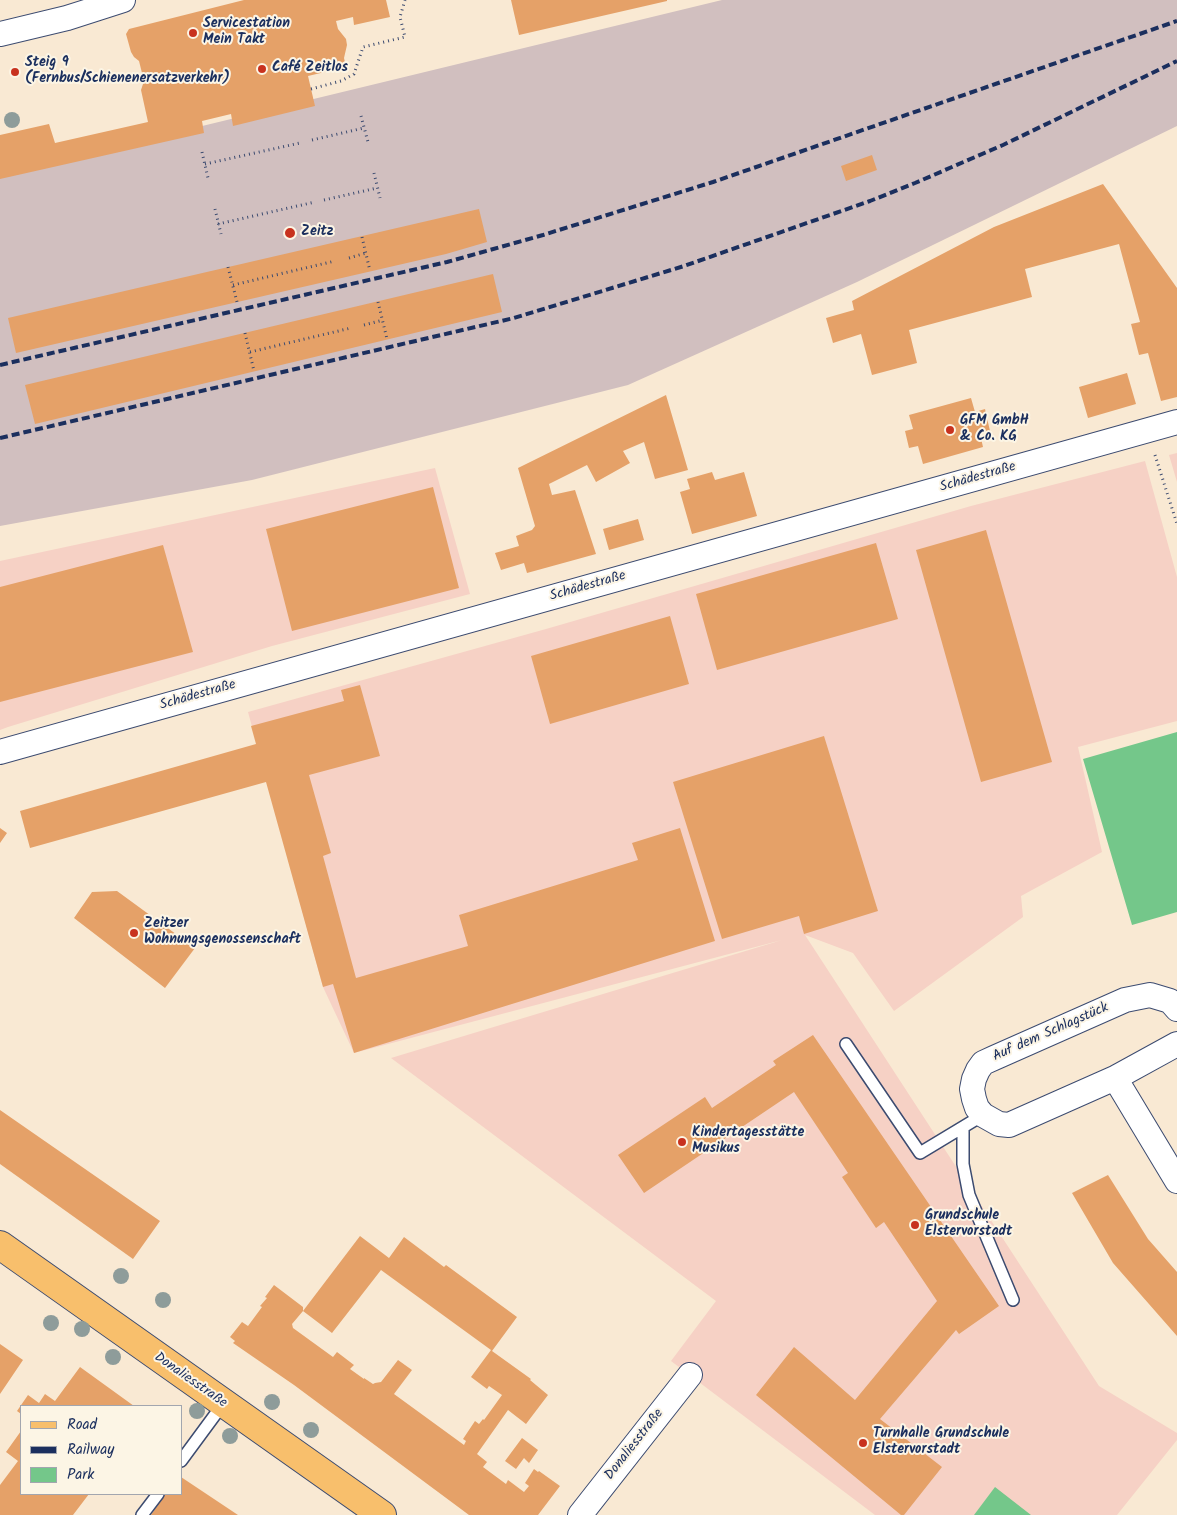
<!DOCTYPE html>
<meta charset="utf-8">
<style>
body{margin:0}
#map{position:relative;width:1177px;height:1515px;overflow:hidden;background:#f9e9d3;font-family:Kalam,sans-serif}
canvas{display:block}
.legend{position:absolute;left:20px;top:1405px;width:162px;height:90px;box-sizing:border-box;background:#fcf5e5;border:1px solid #a2a6af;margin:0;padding:6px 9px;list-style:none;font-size:15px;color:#1b2f5e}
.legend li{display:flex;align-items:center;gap:10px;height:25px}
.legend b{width:25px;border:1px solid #a2a6af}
</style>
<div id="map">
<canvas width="1177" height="1515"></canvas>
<ul class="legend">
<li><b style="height:6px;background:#f8bf6c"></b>Road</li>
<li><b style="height:6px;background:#1b2f5e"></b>Railway</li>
<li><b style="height:14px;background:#74c78a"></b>Park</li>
</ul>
</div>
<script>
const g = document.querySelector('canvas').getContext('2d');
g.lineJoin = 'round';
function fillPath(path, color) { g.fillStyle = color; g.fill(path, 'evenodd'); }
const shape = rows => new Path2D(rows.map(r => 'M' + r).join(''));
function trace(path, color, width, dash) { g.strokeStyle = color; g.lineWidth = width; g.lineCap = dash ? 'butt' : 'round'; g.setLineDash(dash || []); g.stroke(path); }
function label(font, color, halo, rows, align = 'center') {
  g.font = font + ' Kalam,sans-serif'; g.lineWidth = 4; g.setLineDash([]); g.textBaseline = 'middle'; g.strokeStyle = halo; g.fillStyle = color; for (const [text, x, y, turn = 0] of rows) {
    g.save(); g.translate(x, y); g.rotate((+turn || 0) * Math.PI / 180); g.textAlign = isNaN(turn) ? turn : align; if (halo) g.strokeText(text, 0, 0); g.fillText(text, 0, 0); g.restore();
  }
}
fillPath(shape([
 [1177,453,1177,482,1169,455],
 [1145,461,1177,577,1177,721,1078,747,1102,852,1021,896,1023,917,894,1011,853,953,805,935,1099,1386,1177,1433,1177,1440,1117,1515,875,1515,671,1361,716,1301,391,1058,782,940,354,1053,323,987,248,712,546,629,971,506],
 [435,468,470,594,272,646,8,727,0,730,0,561]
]), '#f6d1c5');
fillPath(shape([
 [722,0,1177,0,1177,126,857,282,628,385,252,480,0,526,0,175]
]), '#d1bfbf');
fillPath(shape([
 [1177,732,1177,912,1132,925,1083,759],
 [995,1487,1031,1515,974,1515]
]), '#74c78a');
fillPath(shape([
 [244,0,386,0,390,17,354,25,353,17,336,21,338,29,346,39,347,45,344,58,346,67,308,76,315,106,233,126,231,114,202,121,204,133,0,179,0,135,49,124,55,143,148,122,141,90,144,81,139,61,134,57,131,52,126,34,129,29],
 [511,0,667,0,667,1,519,35],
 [872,155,877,170,846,181,841,166],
 [1103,184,1177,288,1177,397,1161,401,1148,353,1139,355,1131,324,1140,322,1119,244,1025,269,1032,297,909,330,917,363,872,375,861,334,833,343,826,318,854,310,852,301,994,227],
 [479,209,487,242,446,254,16,353,8,318],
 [493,274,502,312,35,424,25,385],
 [1127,373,1136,404,1088,418,1079,387],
 [666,395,688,470,655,479,644,442,623,451,630,463,596,482,587,465,549,484,552,495,575,490,596,554,527,573,524,563,501,570,495,553,519,546,516,536,532,530,535,526,518,468],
 [971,398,975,412,985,409,990,431,980,434,983,447,923,464,918,446,909,448,905,431,913,429,909,415],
 [712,472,715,480,744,472,757,516,692,534,680,492,690,489,687,479],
 [433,487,459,588,292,631,266,529],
 [638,519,644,540,609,550,603,529],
 [986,530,1052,762,981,782,916,550],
 [876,543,898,619,717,670,696,594],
 [163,545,193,652,0,702,0,587],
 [670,616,689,684,550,724,531,656],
 [360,685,380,756,309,775,331,853,323,856,356,978,468,946,459,915,638,860,632,843,680,828,715,941,354,1053,333,984,323,987,266,782,30,848,20,811,256,744,251,726,344,701,341,690],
 [824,736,878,911,804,934,799,916,722,939,673,782],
 [0,828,7,833,0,843],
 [117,891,195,948,165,988,74,918,92,892],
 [813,1035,999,1306,959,1334,956,1330,880,1419,942,1467,904,1515,901,1515,756,1395,794,1347,855,1400,937,1301,884,1222,876,1228,842,1177,848,1173,794,1092,644,1193,618,1155,705,1097,712,1108,776,1065,773,1061],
 [0,1110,160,1221,133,1259,0,1164],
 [1108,1175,1148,1239,1177,1272,1177,1336,1113,1263,1072,1193],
 [360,1236,389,1258,404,1237,444,1267,446,1265,517,1317,492,1351,531,1379,530,1380,548,1395,526,1424,508,1410,477,1454,487,1462,483,1467,506,1484,508,1480,524,1492,529,1486,525,1483,534,1469,538,1472,539,1471,560,1486,538,1515,469,1515,294,1385,233,1343,235,1341,230,1337,242,1322,248,1326,262,1307,260,1306,267,1298,265,1297,274,1285,303,1307,303,1311,292,1324,293,1328,333,1357,337,1352,354,1365,350,1369,364,1379,364,1378,373,1384,375,1383,381,1382,398,1360,412,1370,394,1394,464,1445,466,1441,463,1439,475,1421,479,1424,483,1419,484,1420,502,1395,489,1386,487,1389,471,1377,491,1350,381,1270,332,1333,303,1311],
 [0,1344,23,1360,0,1394],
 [80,1367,134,1406,21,1406,21,1414,17,1411,28,1395,39,1403,45,1394,55,1401],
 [21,1431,21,1494,89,1494,73,1515,0,1515,0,1485,18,1461,6,1452],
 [522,1438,538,1450,529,1463,524,1458,516,1469,505,1461],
 [181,1477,238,1515,151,1515,165,1494,181,1494]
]), '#e5a168');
const service = shape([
 [846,1044,920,1153,983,1115],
 [963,1127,963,1164,969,1195,1013,1300],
 [181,1461,223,1404],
 [142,1515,158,1494]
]);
const minor = shape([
 [0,34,67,18,123,0],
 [0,752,1177,422],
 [1177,1009,1170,1001,1150,995,1125,1000,994,1058,983,1063,978,1070,974,1079,972,1089,974,1099,977,1108,983,1115,999,1124,1009,1125,1115,1078,1177,1044],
 [1115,1078,1177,1181],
 [580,1515,690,1375]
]);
const primary = shape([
 [0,1245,382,1515]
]);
trace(service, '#3c4b70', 14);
trace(minor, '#3c4b70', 26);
trace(primary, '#3c4b70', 30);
trace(shape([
 [311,89,341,81,354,74,363,47,405,37,400,17,405,0],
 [361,116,368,142],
 [312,140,364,128],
 [202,152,208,178],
 [205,164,300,143],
 [374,173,380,198],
 [324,200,377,188],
 [215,209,221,234],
 [218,224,315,202],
 [362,237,370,271],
 [349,258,366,253],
 [228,267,237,302],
 [233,285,335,261],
 [378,302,387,339],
 [364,325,383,320],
 [245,333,254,371],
 [250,352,351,328],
 [1155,455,1177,524]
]), '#3c4b70', 3, [1, 4]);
trace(service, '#fff', 11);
trace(minor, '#fff', 24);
trace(primary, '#f8bf6c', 28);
trace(shape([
 [0,365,447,262,543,235,713,182,1177,21],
 [0,438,514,318,684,266,870,201,915,183,1003,145,1177,61]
]), '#1b2f5e', 4, [8, 4]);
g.fillStyle = '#8e9c9a';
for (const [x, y] of [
 [12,120],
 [121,1276],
 [163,1300],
 [51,1323],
 [82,1329],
 [113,1357],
 [272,1402],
 [197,1411],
 [311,1430],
 [230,1436]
]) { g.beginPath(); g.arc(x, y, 8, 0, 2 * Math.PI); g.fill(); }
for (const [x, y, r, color] of [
 [193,33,5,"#c8321e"],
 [262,69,5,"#c8321e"],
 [15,72,5,"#c8321e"],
 [290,233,6,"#c8321e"],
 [950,430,5,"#c8321e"],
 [134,933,5,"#c8321e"],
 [682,1142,5,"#c8321e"],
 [915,1225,5,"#c8321e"],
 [863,1443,5,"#c8321e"]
]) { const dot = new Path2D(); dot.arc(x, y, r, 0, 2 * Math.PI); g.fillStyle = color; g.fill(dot); trace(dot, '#fcf5e5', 2); }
label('bold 14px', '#1b2f5e', '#fcf5e5', [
 ["Servicestation",203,25],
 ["Mein Takt",203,41],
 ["Steig 9",25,64],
 ["(Fernbus/Schienenersatzverkehr)",25,80],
 ["Café Zeitlos",272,69],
 ["Zeitz",301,233],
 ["GFM GmbH",960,422],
 ["& Co. KG",960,438],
 ["Zeitzer",144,925],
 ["Wohnungsgenossenschaft",144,941],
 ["Kindertagesstätte",692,1134],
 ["Musikus",692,1150],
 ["Grundschule",925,1217],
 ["Elstervorstadt",925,1233],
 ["Turnhalle Grundschule",873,1435],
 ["Elstervorstadt",873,1451]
], 'left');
label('14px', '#1b2f5e', '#fcf5e5', [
 ["Schädestraße",978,478,-16],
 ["Schädestraße",588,587,-16],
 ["Schädestraße",198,696,-16],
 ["Auf dem Schlagstück",1051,1033,-24],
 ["Donaliesstraße",190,1381,35],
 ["Donaliesstraße",635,1445,-52]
]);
</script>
